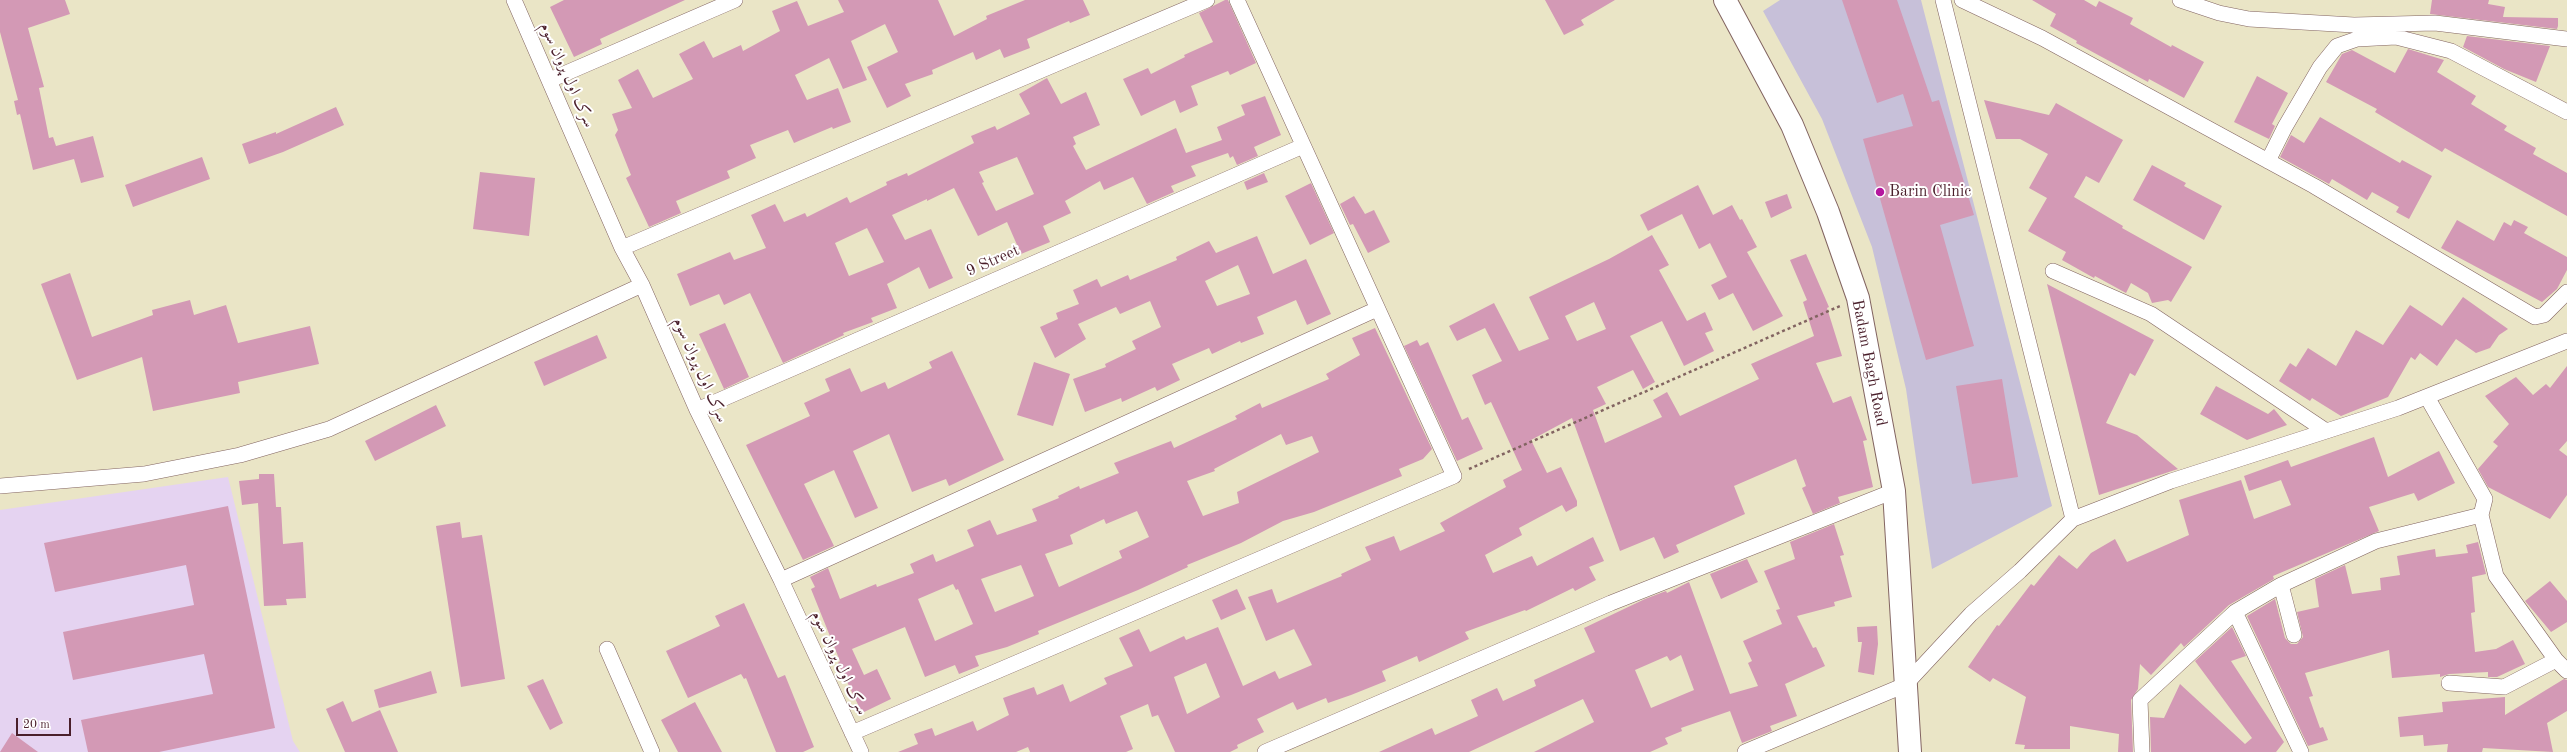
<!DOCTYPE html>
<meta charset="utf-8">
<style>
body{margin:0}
#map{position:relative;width:2567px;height:752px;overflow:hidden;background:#eae5c6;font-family:"Old Standard TT",serif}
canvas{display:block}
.scale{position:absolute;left:16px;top:718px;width:55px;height:18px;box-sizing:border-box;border:2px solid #4a1f2b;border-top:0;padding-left:5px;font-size:12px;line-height:14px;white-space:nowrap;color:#4a1f2b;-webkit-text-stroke:3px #fff;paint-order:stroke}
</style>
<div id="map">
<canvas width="2567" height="752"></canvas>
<div class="scale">20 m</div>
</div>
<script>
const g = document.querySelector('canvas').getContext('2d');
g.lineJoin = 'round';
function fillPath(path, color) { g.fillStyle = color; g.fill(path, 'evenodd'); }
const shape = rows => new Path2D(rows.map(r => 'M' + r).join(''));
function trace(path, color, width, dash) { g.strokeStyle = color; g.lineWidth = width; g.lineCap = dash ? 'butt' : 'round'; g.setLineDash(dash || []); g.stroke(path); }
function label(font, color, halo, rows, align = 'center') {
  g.font = font + ' "Old Standard TT",Amiri,serif'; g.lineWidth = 4; g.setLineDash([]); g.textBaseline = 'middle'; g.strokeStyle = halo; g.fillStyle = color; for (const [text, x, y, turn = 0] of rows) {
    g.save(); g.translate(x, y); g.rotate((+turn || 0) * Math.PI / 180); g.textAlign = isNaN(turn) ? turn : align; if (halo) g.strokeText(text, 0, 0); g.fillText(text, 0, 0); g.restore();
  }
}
fillPath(shape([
 [228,477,293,741,300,752,0,752,0,510]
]), '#e5d3f1');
fillPath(shape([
 [1780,0,1921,0,2052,506,1932,569,1906,389,1872,247,1822,119,1763,11]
]), '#c7c0d9');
fillPath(shape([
 [0,0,65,0,70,14,28,28,44,87,39,88,49,138,53,137,56,146,93,136,104,177,81,183,74,159,33,170,20,114,17,115,14,101,18,100,0,32],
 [564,0,685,0,600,39,602,44,574,57,550,7],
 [838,0,938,0,954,36,987,19,986,16,1025,0,1083,0,1090,15,1070,23,1069,21,1027,39,1030,48,1004,58,1000,49,976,60,973,52,932,70,933,74,905,84,911,96,887,108,867,67,898,52,885,24,851,41,867,80,843,89,829,58,795,75,807,100,838,88,851,122,833,129,832,127,794,143,788,130,750,145,756,158,727,171,730,178,676,201,681,213,649,227,626,178,631,175,615,135,618,130,612,114,632,108,618,80,638,69,653,98,693,79,679,54,704,41,713,58,741,45,743,51,780,31,772,11,797,1,808,26,844,12],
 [1225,0,1228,0,1256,63,1230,75,1228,71,1191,86,1198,105,1180,113,1175,100,1141,116,1123,79,1148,68,1151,74,1185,57,1184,55,1213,42,1199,13],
 [1545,0,1615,0,1581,20,1584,25,1564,35],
 [1842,0,1897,0,1932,102,1939,100,1974,215,1940,225,1974,346,1926,360,1863,139,1913,126,1903,94,1877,103],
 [2032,0,2084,0,2096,7,2099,1,2133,18,2130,24,2171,47,2172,45,2204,62,2184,98,2149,79,2148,82,2076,43,2077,41,2050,26,2056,14],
 [2432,0,2489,0,2488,4,2505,7,2503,17,2558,18,2558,26,2557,29,2430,14],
 [2467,36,2550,46,2536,82,2504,69,2463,47],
 [2408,49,2444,60,2437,72,2476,96,2471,104,2507,126,2504,130,2536,148,2533,154,2567,173,2567,216,2445,148,2442,152,2375,112,2377,109,2326,82,2342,54,2352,50,2395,73],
 [2257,76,2288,93,2272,124,2275,126,2269,139,2234,122],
 [1047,78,1061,104,1086,92,1100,125,1073,137,1076,144,1073,146,1086,170,1176,128,1186,153,1222,140,1217,127,1245,115,1241,105,1265,96,1281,135,1254,147,1258,156,1237,165,1233,156,1230,158,1228,153,1191,166,1196,176,1171,186,1174,192,1147,204,1133,177,1104,190,1100,181,1065,201,1071,213,1043,226,1050,242,1021,254,1007,222,978,236,954,188,927,201,927,199,892,215,905,240,931,229,953,278,929,289,919,267,887,284,897,308,871,318,873,322,843,333,844,335,783,363,750,293,724,305,719,294,690,306,677,274,730,252,734,260,766,248,751,215,775,204,784,222,805,213,807,217,847,197,850,203,887,185,886,182,907,173,908,176,974,143,971,136,995,126,997,130,1030,114,1019,94],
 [1017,157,1034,194,996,211,982,183,984,182,979,172],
 [867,228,884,262,849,276,835,243],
 [1984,100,2049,115,2056,103,2123,140,2099,183,2086,176,2074,197,2123,226,2122,228,2192,267,2171,302,2168,300,2152,303,2148,293,2131,283,2126,293,2095,276,2094,278,2062,260,2066,252,2028,231,2047,198,2029,188,2048,154,2020,139,1996,139],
 [336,107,344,125,283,152,249,164,242,144,276,132,276,134],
 [2320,117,2400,163,2402,160,2432,176,2409,219,2396,212,2399,207,2372,192,2367,200,2332,179,2329,184,2280,157,2291,135,2304,143],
 [202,157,210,179,133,207,125,185],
 [2152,165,2186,183,2184,186,2222,206,2204,240,2133,200],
 [480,172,535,178,529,236,473,229],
 [1264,173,1268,182,1247,190,1244,182],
 [1311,183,1334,233,1310,245,1285,196],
 [1698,185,1713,215,1732,205,1740,220,1742,219,1757,247,1747,252,1783,316,1753,331,1733,293,1719,300,1711,285,1727,277,1710,243,1699,249,1682,214,1648,231,1640,215],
 [1787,194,1792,208,1771,218,1765,202],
 [1354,196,1365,214,1374,210,1390,242,1368,253,1353,224,1350,225,1340,204],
 [2457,220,2494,241,2504,222,2511,226,2514,220,2528,227,2524,233,2567,257,2567,270,2557,289,2542,302,2441,248],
 [1652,235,1669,265,1659,270,1687,321,1705,312,1713,330,1705,333,1714,351,1684,366,1662,321,1630,336,1655,382,1643,389,1633,370,1597,387,1606,404,1593,410,1605,443,1662,417,1653,400,1667,392,1680,416,1759,379,1751,364,1814,336,1803,302,1807,300,1790,260,1806,254,1829,307,1827,308,1842,356,1816,363,1833,403,1851,396,1867,440,1863,441,1873,487,1838,497,1840,503,1813,514,1802,488,1806,486,1796,459,1734,486,1745,514,1676,545,1679,552,1664,559,1654,537,1620,551,1572,418,1531,440,1547,473,1561,467,1577,501,1577,506,1566,512,1562,505,1519,528,1522,535,1485,555,1493,573,1532,556,1537,566,1593,537,1604,561,1589,567,1596,580,1575,591,1573,588,1526,611,1525,610,1465,632,1469,639,1419,662,1417,656,1382,671,1386,681,1351,695,1328,703,1326,698,1297,710,1293,702,1257,719,1264,732,1237,745,1238,748,1230,752,1175,752,1158,715,1152,717,1148,704,1120,716,1133,749,1126,752,1030,752,1028,747,1016,752,898,752,918,744,914,734,932,728,935,736,973,721,977,731,1009,715,1003,698,1034,687,1037,695,1063,684,1070,702,1107,684,1104,678,1133,666,1119,638,1139,629,1150,652,1184,636,1186,640,1218,627,1243,686,1275,671,1279,679,1312,665,1294,629,1266,641,1248,597,1272,589,1277,603,1342,576,1341,574,1371,560,1365,547,1394,536,1400,551,1445,531,1440,523,1506,487,1503,480,1522,470,1491,402,1485,405,1472,375,1502,361,1485,328,1457,341,1449,326,1494,303,1519,351,1549,339,1529,297,1609,259],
 [1594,302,1606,329,1577,341,1565,316],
 [1206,663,1220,697,1187,714,1174,677],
 [1257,236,1273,274,1306,259,1331,314,1307,325,1296,300,1257,317,1264,334,1241,343,1240,341,1212,354,1209,348,1172,364,1180,380,1157,391,1155,387,1122,402,1121,398,1085,412,1073,379,1106,367,1105,364,1136,349,1132,341,1161,327,1150,301,1120,314,1116,307,1078,324,1086,339,1055,358,1040,327,1058,319,1056,313,1079,304,1073,290,1097,279,1101,287,1128,275,1130,280,1177,260,1176,257,1209,241,1216,253],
 [1238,265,1250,294,1217,306,1205,281],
 [70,273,92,337,153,315,152,310,190,300,194,315,226,305,238,343,310,326,319,364,238,382,240,393,153,411,142,357,77,380,41,284],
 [2047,284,2154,340,2135,376,2130,373,2106,423,2137,435,2178,469,2099,495],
 [2463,297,2508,329,2499,335,2490,348,2476,353,2456,339,2437,366,2420,353,2415,360,2411,357,2388,397,2341,416,2312,398,2310,401,2279,381,2290,363,2296,367,2308,348,2336,366,2356,330,2383,345,2410,305,2442,326],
 [725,323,749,377,724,389,699,334],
 [1375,328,1432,449,1423,459,1399,469,1402,476,1314,512,1283,521,1241,543,1187,565,1188,567,1138,590,1038,631,1039,634,1007,647,975,656,979,666,959,674,955,665,925,677,905,627,852,649,864,675,877,669,891,699,862,713,838,663,840,661,811,589,815,587,810,577,828,568,840,599,876,584,877,587,914,573,910,564,933,554,936,562,974,546,967,530,990,520,997,535,1037,521,1032,509,1059,498,1058,496,1079,486,1080,489,1119,473,1114,463,1171,441,1174,448,1237,419,1235,416,1260,403,1262,408,1329,379,1326,374,1360,355,1352,338],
 [1281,434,1286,445,1312,436,1319,452,1237,492,1239,503,1203,516,1187,481,1215,471,1214,469],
 [1137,511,1149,537,1119,551,1122,558,1059,587,1045,554,1073,544,1070,535,1104,519,1106,524],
 [1021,565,1034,596,995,612,981,579],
 [953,584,956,590,958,589,973,624,935,641,918,599],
 [597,335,607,358,544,386,534,362],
 [1417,340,1420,346,1428,342,1462,420,1468,417,1483,449,1457,461,1404,346],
 [952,351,1004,460,949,486,946,479,912,492,889,434,853,451,878,508,855,518,834,470,804,484,834,546,803,560,746,445,810,416,804,403,830,391,825,379,850,368,861,392,885,382,888,389,932,368,929,362],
 [1034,362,1070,374,1053,426,1017,415],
 [2567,366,2567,441,2559,450,2567,456,2567,495,2550,519,2488,487,2478,469,2498,446,2493,442,2509,424,2485,396,2516,377,2533,395,2546,384,2550,388],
 [2002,379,2018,477,1972,484,1956,386],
 [2216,386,2268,414,2274,409,2287,425,2247,440,2200,414],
 [436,405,446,426,375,461,365,441],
 [2374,437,2388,477,2439,451,2455,483,2418,501,2414,493,2369,507,2379,531,2273,576,2274,579,2229,605,2184,647,2181,643,2151,675,2140,664,2138,689,2131,700,2133,752,2118,752,2119,734,2070,726,2070,749,2024,749,2025,745,2015,744,2026,697,1993,678,1990,682,1968,667,1997,625,1999,626,2031,584,2034,586,2059,555,2077,569,2091,553,2115,539,2127,562,2189,535,2179,500,2241,480,2254,519,2291,505,2281,480,2249,491,2244,476,2288,460,2291,467],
 [259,474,274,474,276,507,281,507,283,544,303,542,306,598,286,599,287,605,264,606,258,503,242,505,239,481,259,479],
 [228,506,275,728,159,752,88,752,81,720,213,694,204,654,73,680,63,632,194,605,186,565,55,592,44,543],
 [460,522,462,538,482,535,505,679,461,687,436,526],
 [1834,524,1844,555,1840,556,1852,597,1834,602,1835,606,1797,616,1813,648,1816,647,1825,666,1785,684,1797,716,1770,726,1772,731,1742,743,1730,711,1681,728,1682,731,1665,738,1668,744,1650,752,1534,752,1594,722,1583,699,1469,752,1379,752,1432,728,1435,735,1478,716,1471,700,1497,688,1503,701,1536,686,1534,680,1595,652,1584,628,1645,599,1666,591,1667,593,1689,582,1730,694,1758,686,1748,663,1752,661,1743,641,1782,624,1776,610,1780,609,1764,571,1795,559,1790,542],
 [1681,655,1694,690,1651,708,1635,670,1667,656,1670,661],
 [2478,542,2486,574,2472,577,2475,612,2471,613,2475,652,2496,649,2513,640,2525,664,2497,677,2488,677,2488,672,2449,674,2440,677,2440,674,2392,678,2389,650,2305,673,2313,696,2309,697,2320,728,2323,727,2328,740,2308,746,2247,616,2275,599,2285,638,2291,644,2297,644,2303,637,2297,612,2319,607,2315,579,2345,565,2352,594,2381,590,2380,578,2400,575,2397,556,2435,549,2436,557,2468,553,2466,545],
 [1747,559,1758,582,1721,599,1710,574],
 [2550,581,2567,601,2567,622,2551,632,2525,601],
 [1237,589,1246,609,1221,620,1212,600],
 [744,603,778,678,785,675,814,747,803,752,776,752,746,678,744,679,741,674,688,698,666,651,720,626,715,616],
 [1877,626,1878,644,1874,675,1858,672,1862,642,1858,642,1857,627],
 [2232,627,2246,656,2231,661,2284,742,2276,752,2151,752,2150,717,2164,718,2180,684,2245,744,2252,738,2195,661],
 [431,671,437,693,379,708,374,690],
 [543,679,563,723,550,730,527,686],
 [2564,679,2567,680,2567,711,2547,723,2553,752,2483,748,2482,752,2447,752,2448,744,2424,746,2423,735,2400,737,2398,717,2443,712,2442,702,2505,697,2505,715],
 [343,701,352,722,380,710,398,752,345,752,326,709],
 [695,702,722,752,678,752,661,720],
 [12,733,38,752,0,752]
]), '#d399b5');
const street = shape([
 [514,0,622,248,642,285,697,410,781,580,861,752],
 [1943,0,2073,519],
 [1962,0,2042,38,2314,186,2535,317,2544,315,2567,292],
 [2180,0,2219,13,2249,19,2354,25,2435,23,2567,39],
 [550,80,735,0],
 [2268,161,2285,127,2320,67,2337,46,2357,39,2396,37,2451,51,2567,112],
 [622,248,1207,0],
 [2053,271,2151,314,2326,431],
 [697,410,1303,146],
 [0,486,144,474,240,455,329,429,642,285],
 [2481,515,2496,576,2556,660,2567,671],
 [781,580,1377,309],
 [2281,585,2294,635],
 [2235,612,2301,752],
 [607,649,652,752],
 [2449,683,2504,687,2556,660],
 [852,733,1454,476,1237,0],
 [1265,752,1611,603,1894,491],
 [1745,752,1905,685,1971,614,2020,571,2073,519,2171,481,2398,408,2567,341],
 [2142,752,2140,700,2235,612,2281,585,2376,541,2481,515,2485,499,2427,397]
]);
const primary = shape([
 [1725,0,1792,125,1828,212,1858,298,1894,491,1910,752]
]);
trace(street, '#826461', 16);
trace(primary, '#826461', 24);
trace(shape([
 [1469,469,1840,306]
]), '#826461', 2.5, [3, 3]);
trace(street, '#fff', 15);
trace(primary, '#fff', 22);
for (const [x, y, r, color] of [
 [1880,192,5,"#b5179e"]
]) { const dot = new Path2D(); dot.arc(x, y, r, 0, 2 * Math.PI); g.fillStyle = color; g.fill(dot); trace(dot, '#fff', 1.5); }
label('16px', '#4a1f2b', '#fff', [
 ["سرک اول پروان سوم",567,75,66],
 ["9 Street",993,261,-24],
 ["Badam Bagh Road",1869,363,79],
 ["سرک اول پروان سوم",700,370,66],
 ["سرک اول پروان سوم",839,663,65]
]);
label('16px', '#4a1f2b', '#fff', [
 ["Barin Clinic",1889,192]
], 'left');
</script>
